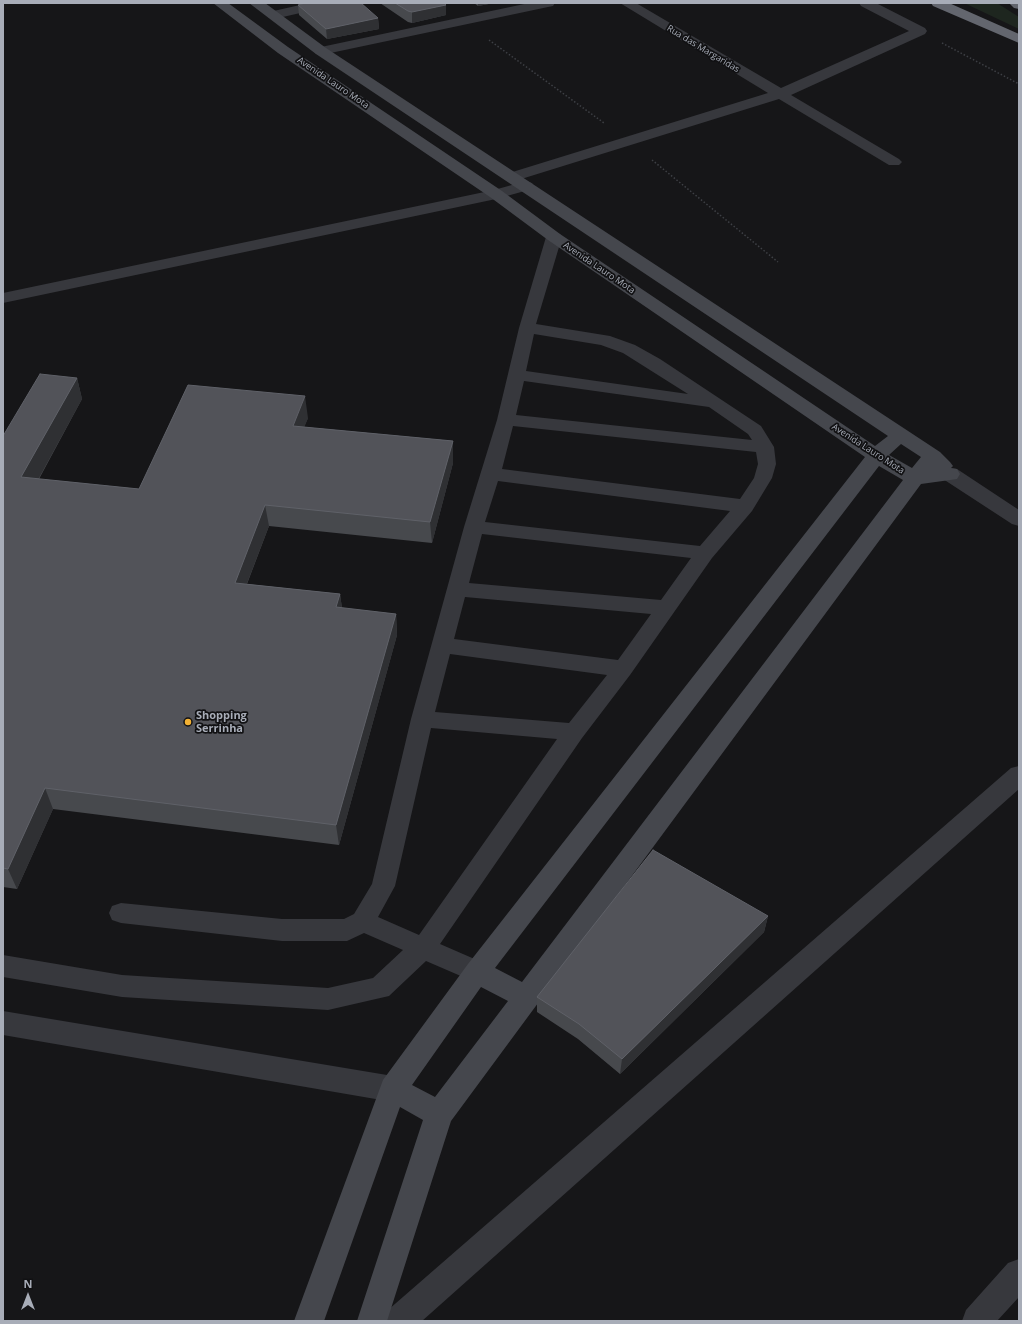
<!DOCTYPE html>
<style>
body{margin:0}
#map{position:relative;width:1022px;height:1324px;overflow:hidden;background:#161618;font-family:"Open Sans",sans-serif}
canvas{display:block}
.frame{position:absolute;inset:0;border:4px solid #a8adb8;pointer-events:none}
.north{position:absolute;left:8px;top:1276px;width:40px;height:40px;-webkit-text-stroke:3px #111113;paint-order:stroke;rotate:0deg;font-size:11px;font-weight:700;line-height:16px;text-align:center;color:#a8adb8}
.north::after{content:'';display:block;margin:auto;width:14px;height:18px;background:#a8adb8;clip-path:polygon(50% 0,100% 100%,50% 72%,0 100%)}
</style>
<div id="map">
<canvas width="1022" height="1324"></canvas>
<div class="frame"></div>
<div class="north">N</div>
</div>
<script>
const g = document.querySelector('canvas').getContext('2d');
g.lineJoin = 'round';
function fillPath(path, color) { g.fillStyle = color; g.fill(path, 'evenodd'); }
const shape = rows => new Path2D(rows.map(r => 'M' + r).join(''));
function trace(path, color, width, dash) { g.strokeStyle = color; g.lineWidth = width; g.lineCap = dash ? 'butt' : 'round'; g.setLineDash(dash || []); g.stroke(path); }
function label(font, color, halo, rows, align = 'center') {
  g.font = font + ' "Open Sans",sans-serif'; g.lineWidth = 3.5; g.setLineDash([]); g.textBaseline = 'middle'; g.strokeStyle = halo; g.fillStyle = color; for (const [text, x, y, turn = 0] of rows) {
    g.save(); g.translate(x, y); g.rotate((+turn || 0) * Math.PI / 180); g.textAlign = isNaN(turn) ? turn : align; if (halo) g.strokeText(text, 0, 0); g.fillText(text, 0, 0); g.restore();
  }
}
fillPath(shape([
 [964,3,997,3,1019,17,1019,29]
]), '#1e261f');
trace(shape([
 [489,40,604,123],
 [942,43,1019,84],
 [652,160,778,262]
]), '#3d3f44', 1.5, [1.5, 2]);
fillPath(shape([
 [554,232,560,234,562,237,536,324,610,336,635,345,660,359,761,426,774,447,776,464,772,478,752,511,712,558,630,675,582,738,440,944,486,964,489,972,486,980,477,983,426,961,389,996,328,1010,122,997,3,977,3,955,122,975,328,988,373,978,403,950,364,933,347,941,282,941,121,923,112,920,109,913,112,906,121,903,282,919,344,919,354,914,372,884,411,719,464,527,497,420,519,328,546,237,548,234,554,232],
 [534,334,601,345,623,353,688,394,526,371,534,334],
 [524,381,709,407,748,434,752,440,516,415,524,381],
 [513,426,756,452,758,464,754,478,740,499,502,469,513,426],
 [498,481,730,511,700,546,485,522,498,481],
 [482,534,691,558,661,600,469,583,482,534],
 [465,597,651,614,618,660,454,639,465,597],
 [450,654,607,675,569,723,435,712,450,654],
 [431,728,557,739,419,935,378,917,395,886,431,728]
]), '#37383d');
fillPath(shape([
 [309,3,333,3,331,6,274,19,269,18,267,15,269,12,309,3],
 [529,3,555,3,553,6,548,7,321,55,316,54,314,51,316,48,321,47,529,3],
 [620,3,636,3,781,88,909,31,861,6,859,3,876,3,925,28,927,31,925,34,791,95,899,159,902,162,899,165,889,165,779,99,518,180,506,180,504,177,506,174,768,93,620,3],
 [526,181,532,183,534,186,532,189,496,199,3,303,3,293,494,190,526,181],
 [950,468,957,469,1019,510,1019,526,1012,524,943,479,940,474,943,469,950,468],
 [1019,766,1019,789,422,1321,384,1321,388,1310,1011,768,1019,766],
 [3,1011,393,1076,403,1080,407,1089,403,1098,393,1102,3,1035,3,1011],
 [1019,1259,1019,1297,997,1321,962,1321,966,1310,1008,1263,1019,1259]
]), '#37383d');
fillPath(shape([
 [213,3,228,3,288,47,502,191,560,234,875,446,888,436,316,54,249,3,265,3,326,48,940,452,950,462,953,466,951,468,957,469,960,474,957,479,950,480,921,484,451,1121,387,1321,357,1321,423,1120,400,1107,324,1321,294,1321,383,1080,468,964,865,457,548,240,490,197,278,53,213,3],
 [901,444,921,457,912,468,889,455,901,444],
 [879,466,903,480,522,982,495,968,879,466],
 [481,987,508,1001,435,1097,412,1085,481,987]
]), '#45474d');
fillPath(shape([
 [931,3,949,3,1019,34,1019,43,933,6,931,3],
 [1009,3,1019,3,1019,9,1014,8,1009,3]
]), '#63666e');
fillPath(shape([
 [380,3,444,3,446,5,446,15,412,23,408,22],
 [474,3,494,3,478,6],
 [298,5,378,18,379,29,327,39,299,15],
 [77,378,82,399,39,479,139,489,308,418,304,427,453,441,453,463,432,543,269,526,247,584,340,594,342,608,396,614,397,635,339,845,53,809,17,889,3,887,3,436],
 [768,916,764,932,620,1074,578,1039,537,1012,537,997]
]), '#47494d');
fillPath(shape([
 [478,3,494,3,478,6],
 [446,5,446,15,412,23,412,12],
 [378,18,379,29,327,39,326,29],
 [77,378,82,399,28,498,21,477],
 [305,396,308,418,296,448,293,426],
 [453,441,453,463,432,543,430,522],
 [265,505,269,526,239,604,235,583],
 [340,594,343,616,336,607],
 [396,614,397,635,339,845,336,825],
 [45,788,53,809,17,889,8,869],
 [768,916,764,932,620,1074,622,1059]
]), '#2f3033');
const building = shape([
 [305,3,361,3,378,18,326,29,298,5,305,3],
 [395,3,444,3,446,5,412,12,408,11,395,3],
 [40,374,77,378,21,477,139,489,188,385,305,396,293,426,453,441,430,522,265,505,235,583,340,594,336,607,396,614,336,825,45,788,8,869,3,868,3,436,40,374],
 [653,850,768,916,622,1059,579,1024,537,997,653,850]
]);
fillPath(building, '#525359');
trace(building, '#5f6168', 1);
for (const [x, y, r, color] of [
 [188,722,4,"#f2b134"]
]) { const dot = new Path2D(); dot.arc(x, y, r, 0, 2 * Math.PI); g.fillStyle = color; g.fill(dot); trace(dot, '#111113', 1.5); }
label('9px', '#a8adb8', '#111113', [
 ["Rua das Margaridas",703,49,31],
 ["Avenida Lauro Mota",333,83,34],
 ["Avenida Lauro Mota",599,268,34],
 ["Avenida Lauro Mota",868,449,33]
]);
label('bold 11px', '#a8adb8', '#111113', [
 ["Shopping",196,716],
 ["Serrinha",196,729]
], 'left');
</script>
